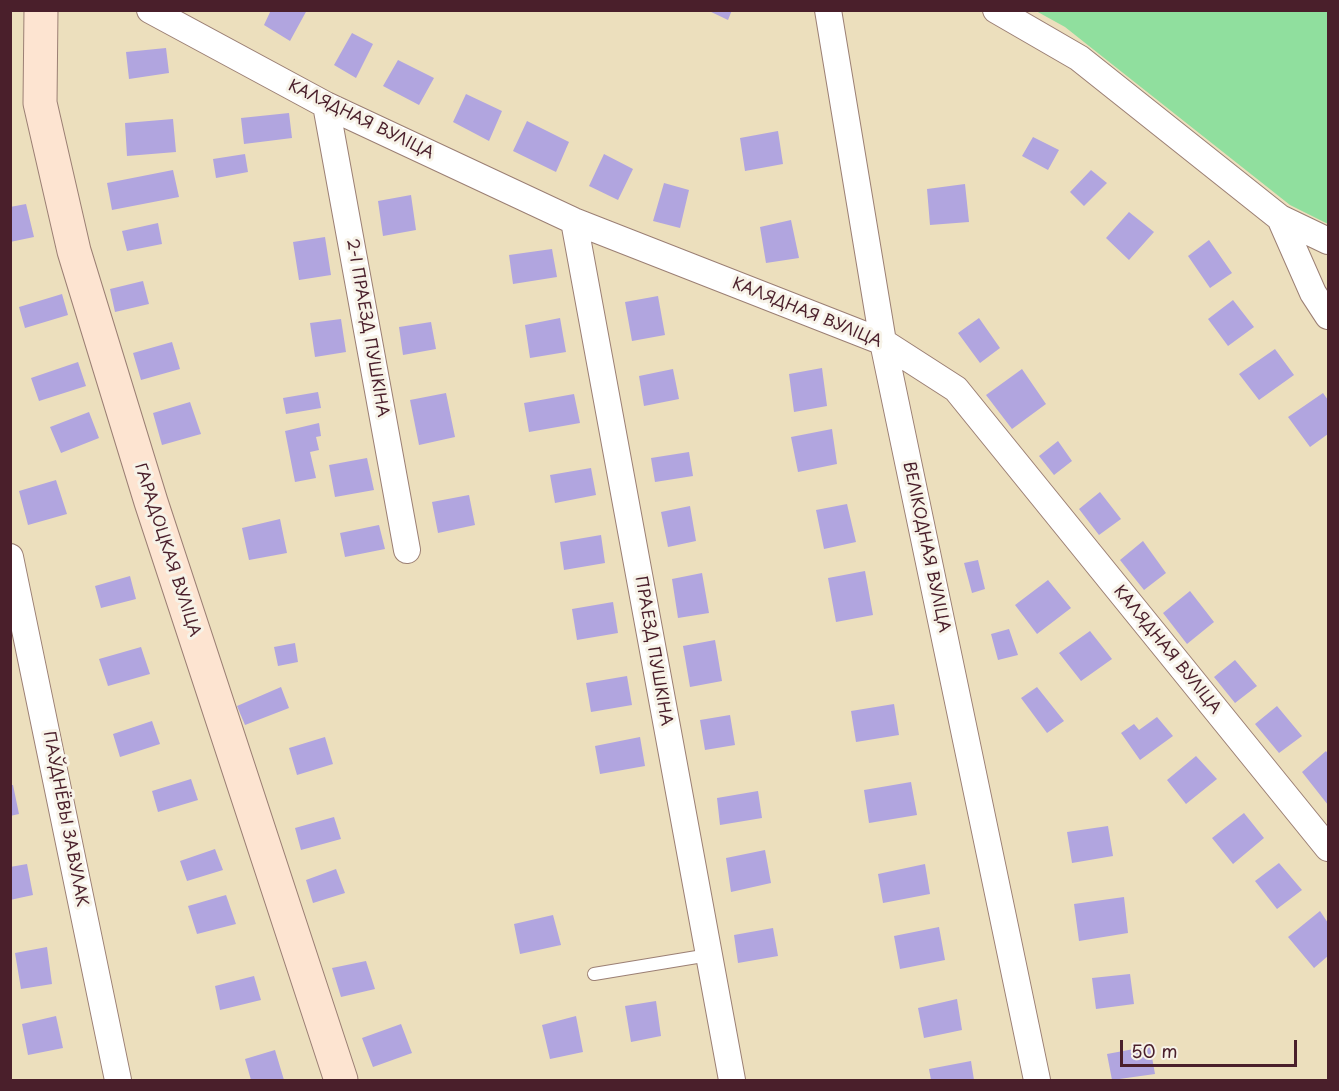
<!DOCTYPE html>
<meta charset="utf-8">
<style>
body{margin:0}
#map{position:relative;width:1339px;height:1091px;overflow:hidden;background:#ecdfbd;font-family:"Playpen Sans",sans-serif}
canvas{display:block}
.frame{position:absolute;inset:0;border:12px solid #4a1f2b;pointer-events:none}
.scale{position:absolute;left:1120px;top:1040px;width:177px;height:27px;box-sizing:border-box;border:3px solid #4a1f2b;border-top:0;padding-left:8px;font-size:18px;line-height:21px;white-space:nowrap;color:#4a1f2b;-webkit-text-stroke:4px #f7f3e8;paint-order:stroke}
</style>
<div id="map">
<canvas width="1339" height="1091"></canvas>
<div class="frame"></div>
<div class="scale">50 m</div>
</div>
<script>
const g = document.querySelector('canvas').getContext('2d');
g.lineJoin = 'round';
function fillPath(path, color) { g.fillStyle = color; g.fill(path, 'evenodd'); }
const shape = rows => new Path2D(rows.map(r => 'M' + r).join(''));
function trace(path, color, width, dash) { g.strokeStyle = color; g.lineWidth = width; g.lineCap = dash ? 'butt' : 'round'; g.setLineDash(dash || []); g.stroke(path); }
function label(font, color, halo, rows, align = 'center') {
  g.font = font + ' "Playpen Sans",sans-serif'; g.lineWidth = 6; g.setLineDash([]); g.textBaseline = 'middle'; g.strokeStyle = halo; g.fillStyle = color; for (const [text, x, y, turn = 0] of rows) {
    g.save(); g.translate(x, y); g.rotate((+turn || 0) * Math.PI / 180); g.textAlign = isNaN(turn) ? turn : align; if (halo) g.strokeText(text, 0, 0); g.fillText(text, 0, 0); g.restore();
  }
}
fillPath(shape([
 [1036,11,1328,11,1328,224,1290,205,1065,27]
]), '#90df9e');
fillPath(shape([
 [271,10,307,10,290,41,264,25],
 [707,10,732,10,728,20],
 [352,33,373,44,356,78,334,65],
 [166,48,169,73,129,79,126,52],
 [398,60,434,78,419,105,383,86],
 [466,94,502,111,489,141,453,122],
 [289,113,292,138,244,144,241,118],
 [173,119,176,152,127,156,125,123],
 [527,121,569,142,556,172,513,151],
 [778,131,783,164,745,171,740,138],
 [1033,137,1059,150,1048,170,1022,156],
 [245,154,248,172,216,178,213,159],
 [604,154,633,169,618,200,589,186],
 [173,170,179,197,112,210,107,183],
 [1091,170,1107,183,1084,206,1070,192],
 [664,183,689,190,680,228,653,221],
 [965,184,969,222,930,225,927,189],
 [411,195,416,230,383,236,378,201],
 [26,204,34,237,10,242,10,207],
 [1129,212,1154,232,1129,260,1106,238],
 [791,220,799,258,766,263,760,227],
 [158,223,162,244,127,251,122,231],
 [325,237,331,275,299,280,293,242],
 [1209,240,1232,273,1210,288,1188,256],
 [552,249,557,277,513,284,509,255],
 [143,281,149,304,115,312,110,289],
 [62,294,68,315,25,328,19,307],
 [658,296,665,335,632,341,625,302],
 [1233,300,1254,327,1228,346,1208,319],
 [560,318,566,352,530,358,525,325],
 [979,318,1000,348,980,363,958,333],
 [341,319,346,352,315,357,310,323],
 [431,322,436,349,403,355,399,327],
 [172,342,180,369,141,380,133,353],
 [1275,349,1294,375,1259,400,1239,374],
 [78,362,86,386,39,401,31,378],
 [822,368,827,406,794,412,789,374],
 [673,369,679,399,644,406,639,376],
 [1022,369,1046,404,1012,429,986,395],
 [318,392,321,408,286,414,283,398],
 [446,393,455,437,419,445,410,400],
 [1323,393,1328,400,1328,434,1310,447,1288,417],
 [574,394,580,423,529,432,524,403],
 [190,402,201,434,162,445,153,413],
 [89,412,99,438,61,453,50,427],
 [319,423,321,436,316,437,319,450,310,452,316,478,295,482,285,431],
 [832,429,837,464,798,472,791,437],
 [1058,441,1072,461,1054,475,1039,456],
 [689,452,693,476,655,482,651,458],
 [367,458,374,490,335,497,329,465],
 [591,468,596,495,555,503,550,475],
 [56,480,67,514,28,525,19,491],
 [1100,492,1121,519,1099,535,1079,509],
 [469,495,475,525,438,533,432,502],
 [847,504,856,542,824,549,816,510],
 [690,506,696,541,668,547,661,512],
 [280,519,287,553,249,560,242,528],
 [379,525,385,549,345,557,340,533],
 [601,535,605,563,564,570,560,542],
 [1143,541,1166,573,1144,590,1120,560],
 [978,560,985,589,972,593,964,563],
 [865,571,873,615,836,622,828,578],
 [702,573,709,613,678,618,672,579],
 [130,576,136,599,101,608,95,586],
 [1048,580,1071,608,1037,634,1015,605],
 [1190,591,1214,622,1187,644,1163,613],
 [613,602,618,633,577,640,572,609],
 [1009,629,1018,655,998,660,991,634],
 [1090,631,1112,659,1081,681,1059,653],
 [715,640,722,681,690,687,683,646],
 [295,643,298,662,278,666,274,647],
 [141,647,150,674,108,686,99,659],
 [1235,660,1257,686,1235,703,1214,677],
 [627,676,632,705,591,712,586,683],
 [281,687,289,708,245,725,237,706],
 [1037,687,1064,721,1047,733,1021,698],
 [894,704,899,735,856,742,851,711],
 [1277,706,1302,736,1279,753,1255,724],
 [730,715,735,745,705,750,700,720],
 [1157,717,1173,736,1140,760,1121,733,1134,724,1139,730],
 [152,721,160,744,120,757,113,734],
 [325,737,333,764,297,775,289,748],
 [640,737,645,766,600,774,595,746],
 [1326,751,1328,754,1328,805,1302,772],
 [1196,756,1217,779,1186,804,1167,780],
 [191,779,198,800,158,812,152,791],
 [911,782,917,815,869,823,864,790],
 [10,785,13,785,19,814,10,816],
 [758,791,762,818,720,825,717,798],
 [1244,813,1264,838,1233,864,1212,838],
 [334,817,341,839,301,850,295,828],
 [1108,826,1113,856,1072,863,1067,832],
 [215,849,223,870,187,881,180,861],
 [765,850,771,883,731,892,726,858],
 [1279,863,1302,890,1277,909,1255,881],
 [27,864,33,895,10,900,10,867],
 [925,864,930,894,883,903,878,874],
 [336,869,345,893,313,903,306,880],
 [226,895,236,924,197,934,188,906],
 [1124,897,1128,933,1079,941,1074,904],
 [1320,911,1328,923,1328,956,1314,968,1288,937],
 [553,915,561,945,520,954,514,924],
 [939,927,945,960,900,969,894,936],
 [773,928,778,956,738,963,734,935],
 [47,947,52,984,21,989,15,953],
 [366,961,375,989,341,997,332,968],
 [1130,974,1134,1004,1096,1009,1092,978],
 [254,976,261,1000,220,1010,215,986],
 [957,999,962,1030,924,1038,918,1008],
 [656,1001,661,1036,631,1042,625,1006],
 [56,1016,63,1048,28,1055,22,1024],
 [576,1016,583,1052,550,1059,542,1025],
 [401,1024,412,1053,373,1067,362,1038],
 [1150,1046,1155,1074,1112,1080,1107,1054],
 [275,1050,284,1080,251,1080,245,1059],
 [971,1061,974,1080,931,1080,929,1069]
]), '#b1a5df');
const lane = shape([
 [594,974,709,955]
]);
const street = shape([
 [150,10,326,105,574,221,883,342,956,389,1328,848],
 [828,10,883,342,1037,1080],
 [996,10,1079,58,1280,218,1328,241],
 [326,105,407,550],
 [1280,218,1313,293,1328,316],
 [574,221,732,1080],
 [10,557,118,1080]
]);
const secondary = shape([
 [41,10,40,103,74,251,151,502,341,1080]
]);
trace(lane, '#9b7f74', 14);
trace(street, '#9b7f74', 28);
trace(secondary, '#9b7f74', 35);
trace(lane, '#fff', 12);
trace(street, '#fff', 26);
trace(secondary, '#fde4d1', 33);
label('16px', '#4a1f2b', '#f7f3e8', [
 ["КАЛЯДНАЯ ВУЛІЦА",361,120,26],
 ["КАЛЯДНАЯ ВУЛІЦА",807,313,22],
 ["2-І ПРАЕЗД ПУШКІНА",367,328,80],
 ["ВЕЛІКОДНАЯ ВУЛІЦА",926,547,78],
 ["ГАРАДОЦКАЯ ВУЛІЦА",167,550,72],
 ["КАЛЯДНАЯ ВУЛІЦА",1167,650,51],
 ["ПРАЕЗД ПУШКІНА",653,651,80],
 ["ПАЎДНЁВЫ ЗАВУЛАК",65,819,79]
]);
</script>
